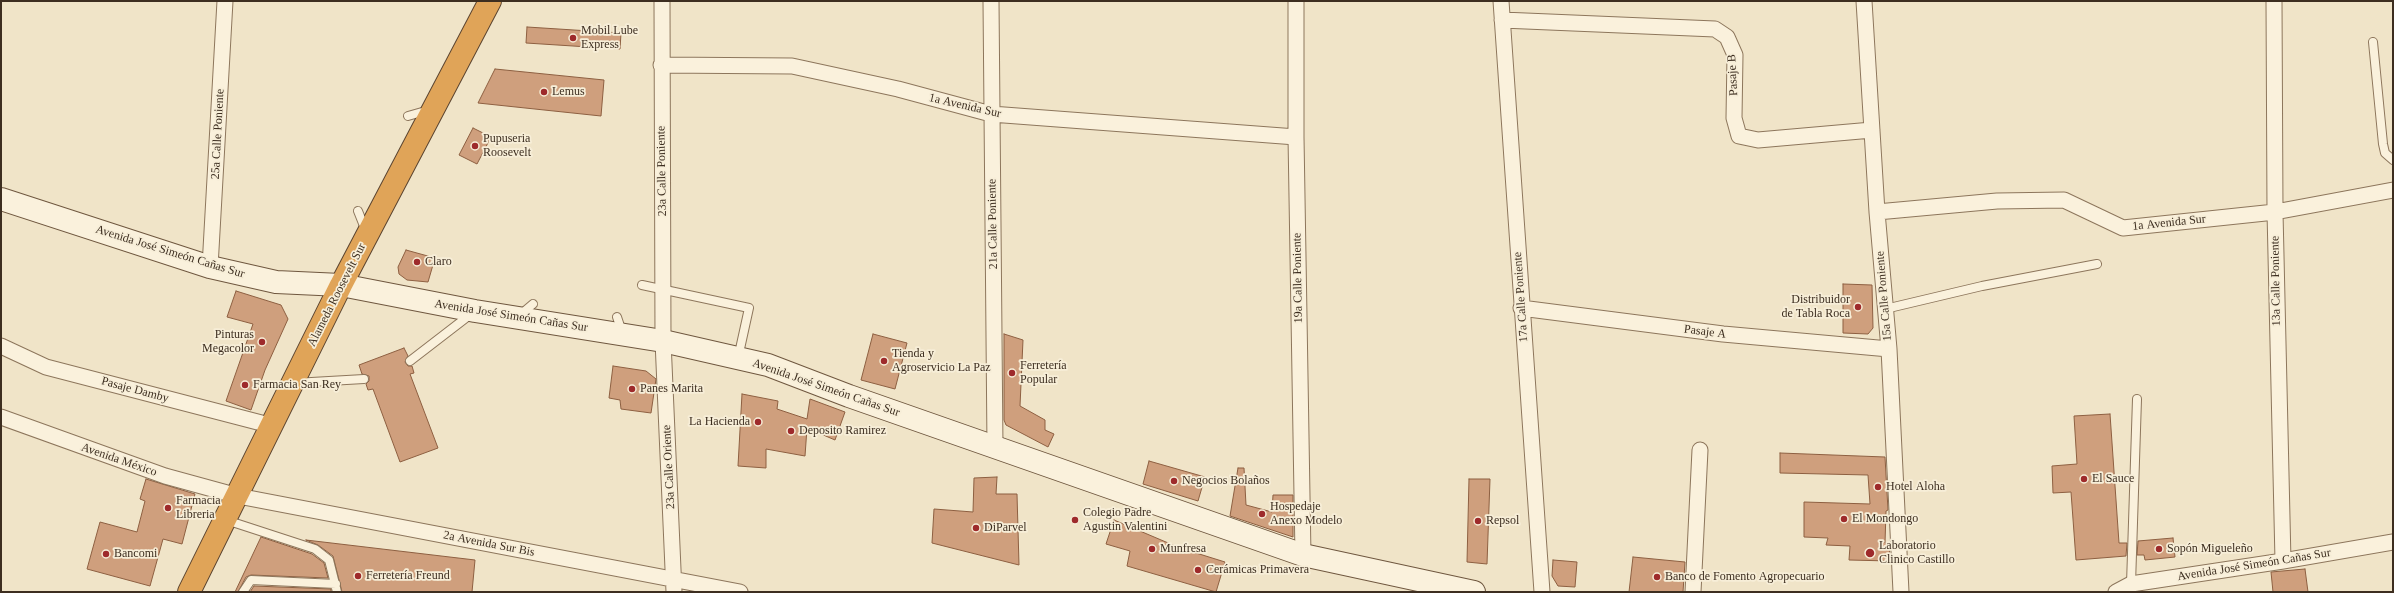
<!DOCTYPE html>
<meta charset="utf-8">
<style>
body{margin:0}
#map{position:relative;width:2394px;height:593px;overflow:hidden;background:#f0e4c8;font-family:Georgia,serif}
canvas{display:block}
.frame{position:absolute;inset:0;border:2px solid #3d2e20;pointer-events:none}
</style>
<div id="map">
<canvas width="2394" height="593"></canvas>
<div class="frame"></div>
</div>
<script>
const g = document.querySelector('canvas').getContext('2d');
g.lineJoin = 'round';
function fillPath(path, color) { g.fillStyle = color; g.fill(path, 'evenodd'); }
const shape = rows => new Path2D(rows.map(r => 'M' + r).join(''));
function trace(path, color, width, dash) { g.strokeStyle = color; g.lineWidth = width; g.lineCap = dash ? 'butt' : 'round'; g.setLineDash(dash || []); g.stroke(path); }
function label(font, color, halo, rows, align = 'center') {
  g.font = font + ' Georgia,serif'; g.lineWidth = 3.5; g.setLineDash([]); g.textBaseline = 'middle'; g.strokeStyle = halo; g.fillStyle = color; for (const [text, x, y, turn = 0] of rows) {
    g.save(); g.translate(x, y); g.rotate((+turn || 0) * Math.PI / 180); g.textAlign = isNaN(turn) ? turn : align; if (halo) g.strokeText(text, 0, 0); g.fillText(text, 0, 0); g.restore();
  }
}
const building = shape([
 [527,27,621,33,620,49,526,43,527,27],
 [495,69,604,80,601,116,478,103,495,69],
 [473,128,491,137,477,164,459,155,473,128],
 [406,250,435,258,428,282,407,280,399,274,398,267,406,250],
 [1843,284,1872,285,1873,328,1868,334,1843,333,1843,284],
 [236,291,281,305,288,319,265,370,251,410,226,401,253,324,227,317,236,291],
 [873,334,907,343,895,389,861,380,873,334],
 [1004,334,1023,340,1020,406,1045,420,1045,430,1054,434,1048,447,1006,425,1004,420,1004,334],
 [404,348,408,356,405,362,408,366,412,366,414,373,410,374,438,448,400,462,373,389,368,390,366,384,369,381,369,376,362,374,359,365,404,348],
 [613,366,646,371,656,379,651,413,621,409,620,400,609,398,613,366],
 [742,394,778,401,777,409,807,419,810,399,845,412,835,440,807,428,805,456,766,449,766,468,738,466,742,394],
 [2110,414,2119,543,2127,543,2126,556,2076,560,2071,492,2053,493,2052,466,2077,464,2074,416,2110,414],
 [1780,453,1885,457,1888,510,1886,511,1885,543,1889,544,1890,561,1849,560,1850,546,1826,545,1828,538,1804,537,1804,502,1870,504,1868,475,1780,473,1780,453],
 [1149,461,1205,477,1198,501,1143,484,1149,461],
 [1238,468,1244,468,1246,505,1272,512,1273,495,1293,495,1293,537,1230,516,1238,468],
 [997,477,996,494,1017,494,1019,565,932,543,934,509,973,512,974,478,997,477],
 [146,479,195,494,182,544,163,539,150,586,87,569,100,522,137,532,145,501,140,499,146,479],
 [1469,479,1490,479,1487,564,1467,562,1469,479],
 [1114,520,1180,548,1225,562,1216,592,1127,566,1130,551,1106,544,1114,520],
 [261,537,312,554,324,563,328,578,251,575,246,577,238,592,235,592,261,537],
 [2173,538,2175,557,2145,560,2144,555,2137,555,2138,541,2173,538],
 [306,540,475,560,472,592,342,592,333,556,318,545,306,540],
 [1633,557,1685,562,1683,592,1629,592,1633,557],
 [1553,560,1577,562,1575,587,1558,586,1552,576,1553,560],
 [2305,569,2308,592,2273,592,2271,572,2305,569],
 [254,586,331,589,331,592,250,592,254,586]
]);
fillPath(building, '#cf9f7d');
trace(building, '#8d5f41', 1);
const lane = shape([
 [2373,42,2383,144,2385,153,2393,160],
 [408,116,429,110],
 [358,211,366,231],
 [642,285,749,308,738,358],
 [1885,309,1982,286,2097,264],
 [520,315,533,304],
 [617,317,622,332],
 [410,361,471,314],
 [294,383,364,379],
 [226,520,315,549,329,560,337,592],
 [2131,584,2137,399],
 [243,592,251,580,336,584]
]);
const street = shape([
 [662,1,663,341,674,592],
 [991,1,995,447],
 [1296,1,1296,137,1303,555],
 [1501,1,1542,592],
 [1864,1,1877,212,1889,349,1901,592],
 [2274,1,2275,212,2283,561],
 [1502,20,1715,29,1727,37,1735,55,1734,118,1739,136,1758,140,1872,130],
 [661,65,792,66,898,89,991,114,1296,137],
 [1877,212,1997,201,2064,200,2123,228,2275,212,2393,190],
 [210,267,225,1],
 [1521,308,1723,334,1889,349],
 [1,346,46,367,273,426],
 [1,417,165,476,238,496,740,592],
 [1693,592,1700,450],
 [2116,592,2131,584,2283,561,2393,542]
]);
const secondary = shape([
 [1,199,210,267,276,282,341,285,475,311,663,341,768,365,849,396,1303,555,1474,592]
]);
const highway = shape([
 [189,592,341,285,490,1]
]);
trace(lane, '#8d765c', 10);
trace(street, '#8d765c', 17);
trace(secondary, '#6f573f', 24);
trace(highway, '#5b4430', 24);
trace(lane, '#faf1dc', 8);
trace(street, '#faf1dc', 15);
trace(secondary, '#faf1dc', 22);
trace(highway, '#e0a458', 22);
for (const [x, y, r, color] of [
 [573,38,4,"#9e2a2b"],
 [544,92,4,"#9e2a2b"],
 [475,146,4,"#9e2a2b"],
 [417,262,4,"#9e2a2b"],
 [1858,307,4,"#9e2a2b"],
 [262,342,4,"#9e2a2b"],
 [884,361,4,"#9e2a2b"],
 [1012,373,4,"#9e2a2b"],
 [245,385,4,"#9e2a2b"],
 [632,389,4,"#9e2a2b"],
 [758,422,4,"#9e2a2b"],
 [791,431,4,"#9e2a2b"],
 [2084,479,4,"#9e2a2b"],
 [1174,481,4,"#9e2a2b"],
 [1878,487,4,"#9e2a2b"],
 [168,508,4,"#9e2a2b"],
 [1262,514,4,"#9e2a2b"],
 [1844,519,4,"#9e2a2b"],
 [1075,520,4,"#9e2a2b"],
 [1478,521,4,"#9e2a2b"],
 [976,528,4,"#9e2a2b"],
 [1152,549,4,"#9e2a2b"],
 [2159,549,4,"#9e2a2b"],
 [1870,553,5,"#9e2a2b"],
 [106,554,4,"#9e2a2b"],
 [1198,570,4,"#9e2a2b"],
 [358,576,4,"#9e2a2b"],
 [1657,577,4,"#9e2a2b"]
]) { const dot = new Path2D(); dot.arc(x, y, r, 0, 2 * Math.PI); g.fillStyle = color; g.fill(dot); trace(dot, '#f7eed8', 1.5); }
label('12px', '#3d2e20', '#f7eed8', [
 ["Mobil Lube",581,31],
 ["Express",581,45],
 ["Lemus",552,92],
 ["Pupuseria",483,139],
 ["Roosevelt",483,153],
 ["Claro",425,262],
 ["Distribuidor",1850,300,"right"],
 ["de Tabla Roca",1850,314,"right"],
 ["Pinturas",254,335,"right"],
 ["Megacolor",254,349,"right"],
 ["Tienda y",892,354],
 ["Agroservicio La Paz",892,368],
 ["Ferretería",1020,366],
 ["Popular",1020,380],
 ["Farmacia San Rey",253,385],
 ["Panes Marita",640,389],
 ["La Hacienda",750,422,"right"],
 ["Deposito Ramirez",799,431],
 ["El Sauce",2092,479],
 ["Negocios Bolaños",1182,481],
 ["Hotel Aloha",1886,487],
 ["Farmacia",176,501],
 ["Libreria",176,515],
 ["Hospedaje",1270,507],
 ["Anexo Modelo",1270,521],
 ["Colegio Padre",1083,513],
 ["Agustin Valentini",1083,527],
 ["El Mondongo",1852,519],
 ["Repsol",1486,521],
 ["DiParvel",984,528],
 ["Laboratorio",1879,546],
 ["Clinico Castillo",1879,560],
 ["Munfresa",1160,549],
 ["Sopón Migueleño",2167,549],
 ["Bancomi",114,554],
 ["Cerámicas Primavera",1206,570],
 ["Ferretería Freund",366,576],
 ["Banco de Fomento Agropecuario",1665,577]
], 'left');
label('12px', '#3d2e20', '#f7eed8', [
 ["Pasaje B",1733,75,-93],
 ["1a Avenida Sur",965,106,13],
 ["25a Calle Poniente",218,134,-87],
 ["23a Calle Poniente",662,171,-91],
 ["1a Avenida Sur",2169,223,-6],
 ["21a Calle Poniente",993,224,-91],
 ["Avenida José Simeón Cañas Sur",170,252,17],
 ["19a Calle Poniente",1298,278,-91],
 ["13a Calle Poniente",2276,281,-91],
 ["Alameda Roosevelt Sur",337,295,-63],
 ["15a Calle Poniente",1884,296,-95],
 ["17a Calle Poniente",1521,297,-94],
 ["Avenida José Simeón Cañas Sur",511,316,9],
 ["Pasaje A",1705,332,7],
 ["Avenida José Simeón Cañas Sur",826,388,19],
 ["Pasaje Damby",135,390,15],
 ["Avenida México",119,460,19],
 ["23a Calle Oriente",669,467,-93],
 ["2a Avenida Sur Bis",489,544,11],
 ["Avenida José Simeón Cañas Sur",2254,565,-9]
]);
</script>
